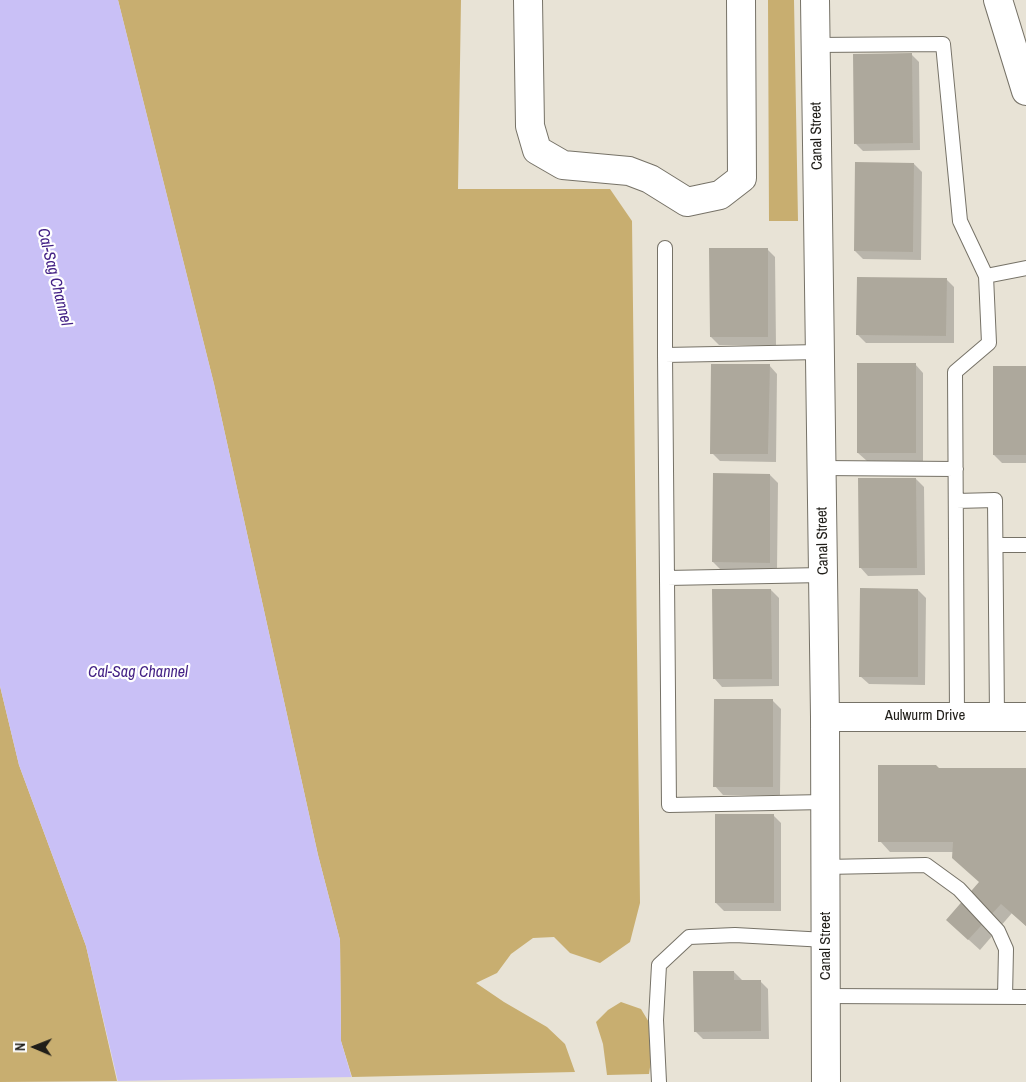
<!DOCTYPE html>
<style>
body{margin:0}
#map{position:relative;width:1026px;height:1082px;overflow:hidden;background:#e8e3d6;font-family:"Archivo Narrow",sans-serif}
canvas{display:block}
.north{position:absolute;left:10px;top:1022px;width:50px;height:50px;-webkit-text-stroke:4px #fff;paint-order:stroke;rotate:271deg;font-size:14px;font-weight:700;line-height:20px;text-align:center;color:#201e19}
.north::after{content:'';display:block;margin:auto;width:18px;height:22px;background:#201e19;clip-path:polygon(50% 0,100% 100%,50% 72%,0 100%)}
</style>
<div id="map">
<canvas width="1026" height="1082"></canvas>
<div class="north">N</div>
</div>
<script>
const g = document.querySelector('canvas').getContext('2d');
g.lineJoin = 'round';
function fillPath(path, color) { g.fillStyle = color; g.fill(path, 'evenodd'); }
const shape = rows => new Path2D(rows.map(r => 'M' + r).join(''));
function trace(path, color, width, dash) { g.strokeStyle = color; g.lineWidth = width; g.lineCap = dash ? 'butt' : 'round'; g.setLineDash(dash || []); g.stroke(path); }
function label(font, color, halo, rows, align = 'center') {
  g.font = font + ' "Archivo Narrow",sans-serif'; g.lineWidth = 4.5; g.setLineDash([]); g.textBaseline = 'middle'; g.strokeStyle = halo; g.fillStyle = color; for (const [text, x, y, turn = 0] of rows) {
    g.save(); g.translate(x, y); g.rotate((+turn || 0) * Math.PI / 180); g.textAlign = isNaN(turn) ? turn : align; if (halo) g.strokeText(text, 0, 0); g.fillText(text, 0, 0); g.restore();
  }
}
fillPath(shape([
 [118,0,461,0,458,189,610,189,632,221,640,903,630,942,600,963,570,953,554,937,533,938,511,954,497,973,476,983,504,1002,547,1027,565,1044,575,1072,352,1077,341,1041,340,940,318,855,214,384],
 [768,0,794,0,798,221,769,221],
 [0,686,19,765,86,946,117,1081,0,1082],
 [621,1002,641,1009,650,1024,653,1047,649,1074,607,1075,603,1044,596,1022,608,1010]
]), '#c8ae70');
fillPath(shape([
 [0,0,118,0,214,384,318,855,340,940,341,1041,353,1082,118,1082,86,946,19,765,0,686]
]), '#c9c0f6');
fillPath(shape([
 [355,1077,356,1082,115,1082,115,1081]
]), '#e8e3d6');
fillPath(shape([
 [911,54,919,62,920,150,863,151,855,143],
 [914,164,922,172,921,260,863,259,855,251],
 [767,249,775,257,776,345,719,345,711,337],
 [946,279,954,287,954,343,866,343,858,335],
 [915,364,923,373,923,461,867,461,858,453],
 [769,365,777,374,776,462,720,461,712,453],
 [1026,367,1026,463,1002,463,994,455],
 [770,475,778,483,777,570,721,570,713,562],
 [916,479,924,487,925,575,868,576,860,567],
 [771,590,779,598,779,686,722,687,714,678],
 [918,590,926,598,925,685,869,684,860,676],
 [773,701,781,709,780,795,723,795,715,786],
 [939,769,1026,769,1026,926,1012,913,980,950,947,920,981,883,954,852,890,852,880,841],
 [773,815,781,823,781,911,724,911,716,903],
 [734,972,742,980,760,981,768,989,769,1039,703,1039,695,1031]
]), '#0003');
fillPath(shape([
 [912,53,913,143,854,144,853,54],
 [855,162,914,163,913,252,854,251],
 [709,248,768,248,768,337,710,337],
 [857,277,947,278,946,336,856,335],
 [857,363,916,363,916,453,857,453],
 [711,364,770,364,768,454,710,454],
 [993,366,1026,366,1026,455,993,455],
 [713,473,770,474,770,563,712,562],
 [858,478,916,478,917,568,859,568],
 [860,588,918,589,918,677,859,677],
 [712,589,771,589,772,679,713,679],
 [714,699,773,699,773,787,713,787],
 [878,765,936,765,939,768,1026,768,1026,926,1001,904,968,940,946,920,979,882,952,858,953,842,878,842],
 [715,814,774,814,774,903,715,903],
 [693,971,734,971,734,980,761,980,761,1031,694,1032]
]), '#ada89c');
const lane = shape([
 [815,45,943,44,960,221,986,276],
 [665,248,665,355,669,805,825,802],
 [665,355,820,352],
 [821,468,956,469],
 [956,501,995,500,997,716],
 [996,545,1026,545],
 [667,578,823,575],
 [957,716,955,372,989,343,986,276,1026,268],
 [825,867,926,865,959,889,998,931,1006,949,1005,997],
 [826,996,1026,997],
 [659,1082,656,1020,659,965,689,937,735,935,826,940]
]);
const street = shape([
 [528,0,530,126,537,150,563,165,629,171,650,179,687,202,720,195,742,178,741,0],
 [815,0,825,717,826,1082],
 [825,717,1026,717]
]);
const secondary = shape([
 [998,0,1026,91]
]);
trace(lane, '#767267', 16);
trace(street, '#767267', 30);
trace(secondary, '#767267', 30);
trace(lane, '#fff', 14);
trace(street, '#fff', 28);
trace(secondary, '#fff', 28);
label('15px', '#201e19', '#fff', [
 ["Canal Street",817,136,-91],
 ["Canal Street",823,541,-91],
 ["Aulwurm Drive",925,716],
 ["Canal Street",826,946,-90]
]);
label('italic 16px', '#442286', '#fff', [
 ["Cal-Sag Channel",54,277,76],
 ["Cal-Sag Channel",138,673]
]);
</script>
